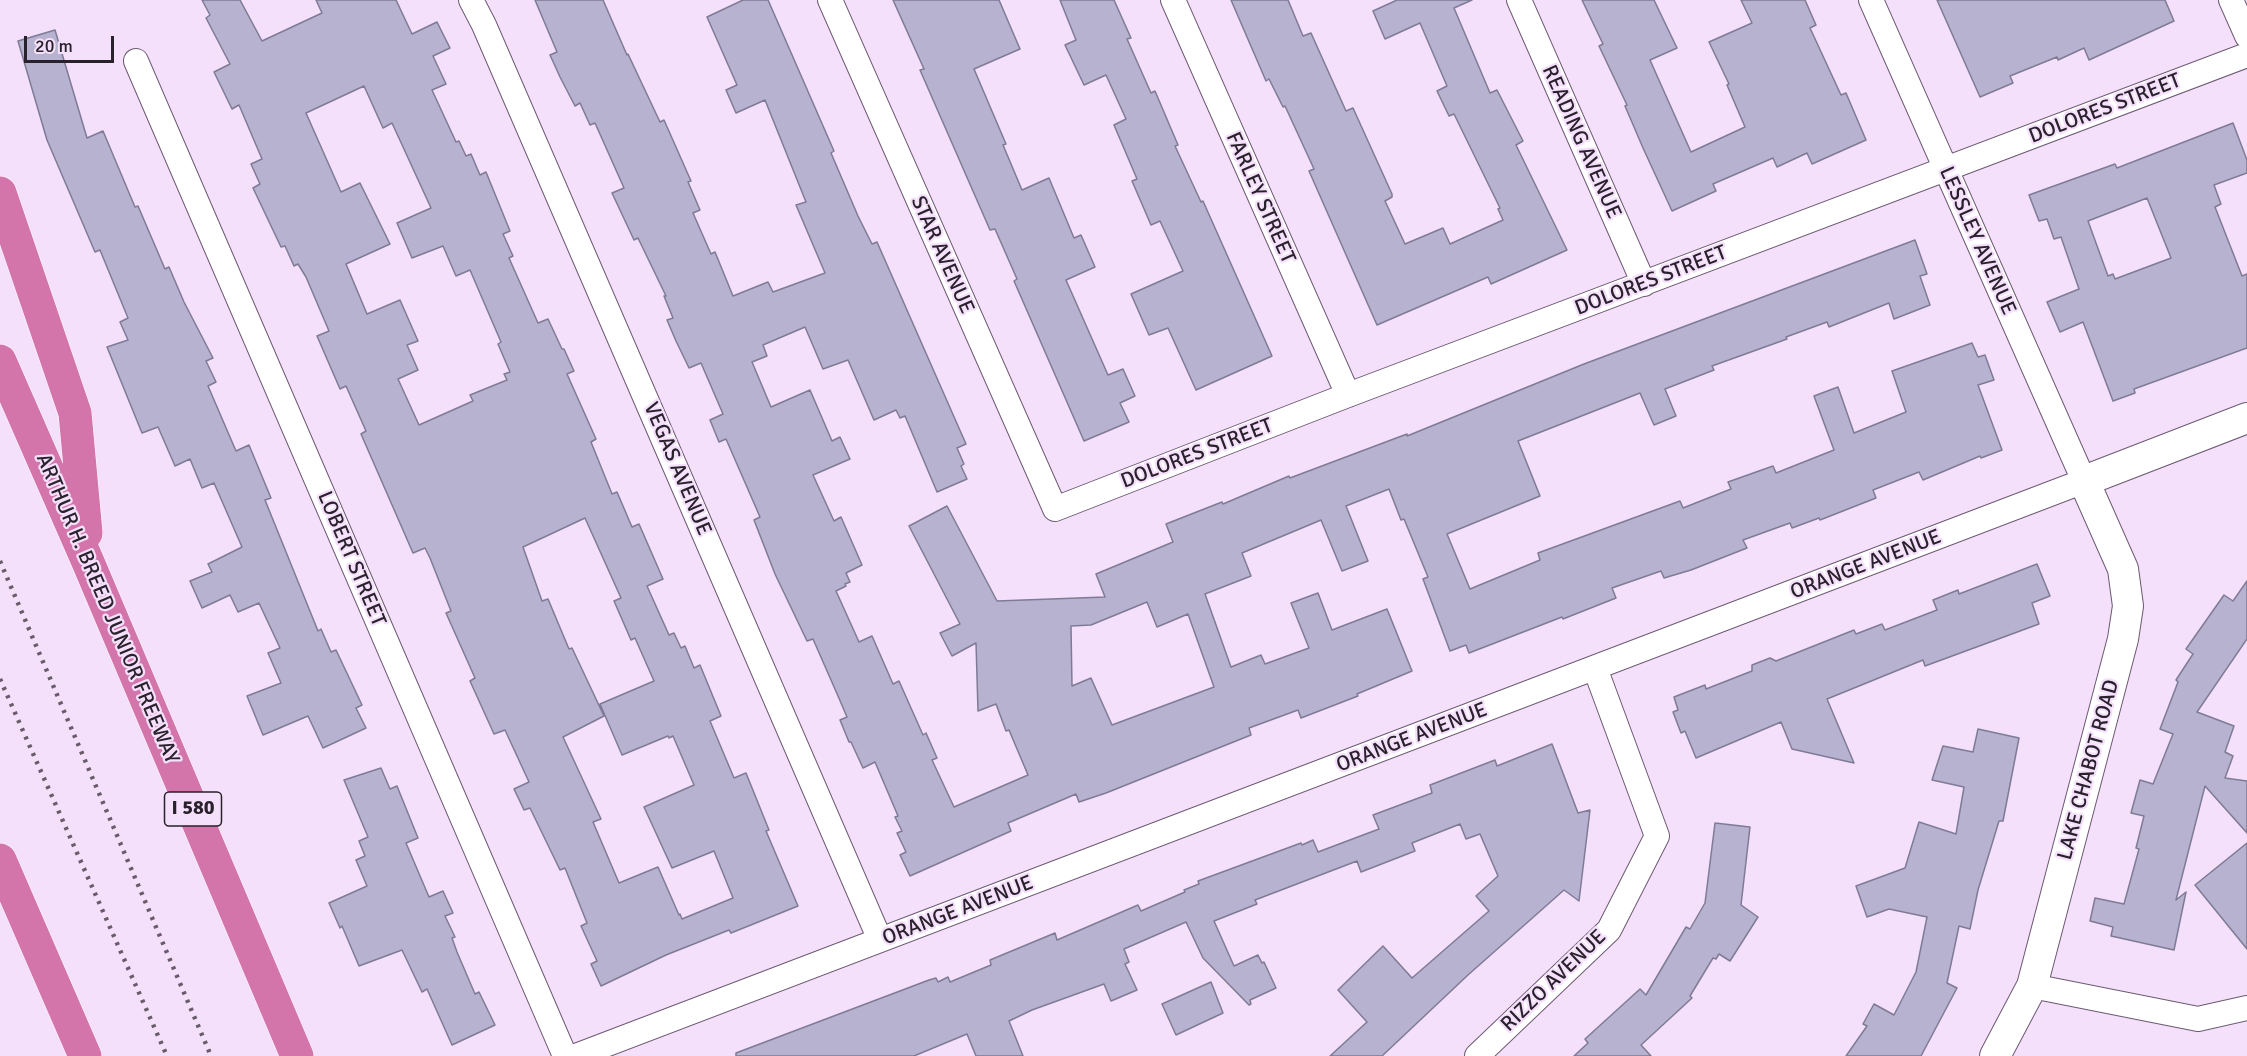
<!DOCTYPE html>
<style>
body{margin:0}
#map{position:relative;width:2247px;height:1056px;overflow:hidden;background:#f5e0fb;font-family:Signika,sans-serif}
canvas{display:block}
.scale{position:absolute;left:24px;top:36px;width:90px;height:27px;box-sizing:border-box;border:3px solid #29212b;border-top:0;padding-left:8px;font-size:18px;line-height:21px;white-space:nowrap;color:#29212b;-webkit-text-stroke:4px #f5e0fb;paint-order:stroke}
</style>
<div id="map">
<canvas width="2247" height="1056"></canvas>
<div class="scale">20 m</div>
</div>
<script>
const g = document.querySelector('canvas').getContext('2d');
g.lineJoin = 'round';
function fillPath(path, color) { g.fillStyle = color; g.fill(path, 'evenodd'); }
const shape = rows => new Path2D(rows.map(r => 'M' + r).join(''));
function trace(path, color, width, dash) { g.strokeStyle = color; g.lineWidth = width; g.lineCap = dash ? 'butt' : 'round'; g.setLineDash(dash || []); g.stroke(path); }
function label(font, color, halo, rows, align = 'center') {
  g.font = font + ' Signika,sans-serif'; g.lineWidth = 4.5; g.setLineDash([]); g.textBaseline = 'middle'; g.strokeStyle = halo; g.fillStyle = color; for (const [text, x, y, turn = 0] of rows) {
    g.save(); g.translate(x, y); g.rotate((+turn || 0) * Math.PI / 180); g.textAlign = isNaN(turn) ? turn : align; if (halo) g.strokeText(text, 0, 0); g.fillText(text, 0, 0); g.restore();
  }
}
const building = shape([
 [202,0,240,0,262,41,322,13,316,0,396,0,412,34,437,22,450,48,433,56,446,84,432,90,456,142,459,141,466,156,471,154,480,175,486,172,510,231,503,234,513,256,509,258,538,323,548,319,562,349,564,349,574,371,567,374,596,439,591,442,612,494,617,492,632,527,639,524,663,579,647,586,669,635,674,633,681,648,685,646,694,668,700,665,721,716,710,721,734,778,746,773,769,830,766,831,798,906,731,933,729,930,666,955,601,986,591,964,597,961,581,926,587,923,565,868,560,870,530,808,524,810,514,789,529,782,505,730,494,734,470,681,475,678,446,613,451,611,430,558,425,548,413,553,361,434,366,431,346,386,340,389,317,336,329,331,306,277,298,264,294,266,285,246,281,247,253,188,260,184,251,164,262,159,239,105,232,109,214,72,230,64,206,18,210,15,202,0],
 [364,86,383,128,392,123,431,208,397,223,412,258,443,246,456,276,470,270,501,342,498,344,510,372,504,374,507,380,470,395,473,401,419,425,398,379,418,370,407,345,418,341,400,300,367,314,346,264,390,244,360,183,341,192,306,113,364,86],
 [585,518,621,598,614,601,631,640,635,638,654,681,600,704,622,755,668,736,669,738,673,736,694,785,644,807,672,868,714,851,733,898,682,919,680,914,679,915,658,867,619,883,593,822,601,819,563,737,604,716,572,648,569,649,548,599,542,601,523,547,585,518],
 [535,0,603,0,627,55,628,54,660,122,664,120,691,181,688,182,700,210,693,213,711,254,715,252,733,296,768,282,773,292,825,273,796,205,806,202,765,100,736,113,726,90,737,85,707,17,743,0,768,0,834,151,831,153,858,216,872,244,877,242,966,444,957,448,964,464,961,466,967,479,937,492,905,416,900,418,896,410,874,420,848,360,823,369,805,327,763,345,767,356,752,362,771,407,810,390,832,441,840,437,850,459,813,475,834,521,841,517,862,565,846,573,850,582,845,584,846,586,836,591,859,642,872,636,893,684,899,681,923,735,926,733,937,758,932,760,954,807,1028,775,1009,730,1006,731,996,704,978,711,976,643,952,656,940,633,960,624,909,526,947,506,997,601,1105,597,1096,574,1173,542,1166,524,1222,502,1223,504,1289,476,1290,478,1407,434,1407,436,1584,364,1915,240,1927,274,1920,276,1930,305,1894,319,1889,303,1829,327,1827,322,1786,337,1787,339,1712,366,1714,370,1665,389,1676,416,1654,425,1640,393,1518,441,1540,496,1447,534,1470,589,1540,560,1538,553,1680,501,1683,508,1731,489,1728,482,1773,466,1776,473,1834,450,1814,396,1838,387,1854,433,1906,412,1892,371,1972,343,1978,357,1985,355,1994,380,1978,385,2002,450,1981,458,1980,456,1923,480,1919,472,1873,490,1876,498,1820,520,1819,518,1792,528,1790,523,1743,540,1747,548,1691,570,1664,578,1661,571,1612,588,1616,598,1563,619,1562,617,1469,653,1466,645,1450,651,1423,579,1428,577,1404,519,1401,520,1389,489,1346,506,1368,561,1342,571,1321,520,1242,553,1251,576,1205,594,1231,667,1261,655,1265,664,1309,648,1291,603,1318,593,1332,630,1387,609,1412,671,1357,694,1358,696,1301,718,1298,710,1249,728,1251,735,1106,793,1079,802,1076,794,1008,823,1011,831,910,876,900,855,906,852,897,833,902,831,895,817,898,816,875,762,863,768,851,742,849,742,840,720,847,717,838,696,813,639,807,641,775,574,754,520,760,517,726,439,719,442,710,420,723,414,701,363,689,368,676,341,667,320,673,318,664,296,666,296,638,238,634,240,612,193,624,188,595,123,590,125,580,103,575,106,560,77,550,55,557,52,535,0],
 [1147,602,1157,627,1188,614,1214,687,1112,725,1091,678,1072,686,1071,626,1091,625,1147,602],
 [893,0,999,0,1020,49,974,69,1006,144,1003,145,1022,190,1049,178,1074,238,1081,235,1095,267,1066,280,1108,375,1123,369,1135,396,1120,403,1129,422,1084,441,1014,281,1017,279,995,229,990,230,920,70,924,69,893,0],
 [1060,0,1114,0,1131,38,1127,39,1151,93,1155,91,1178,145,1175,146,1201,202,1203,201,1272,356,1196,390,1168,328,1149,335,1131,294,1183,271,1160,221,1151,225,1132,181,1137,179,1114,125,1126,119,1106,75,1084,85,1065,45,1076,40,1060,0],
 [1231,0,1288,0,1303,36,1311,33,1346,111,1353,108,1392,194,1392,197,1385,201,1405,244,1443,228,1450,244,1503,220,1498,209,1500,208,1454,114,1449,116,1437,91,1447,86,1420,23,1385,39,1373,11,1397,0,1472,0,1454,8,1490,93,1497,90,1523,141,1516,145,1567,250,1491,284,1488,277,1377,325,1309,171,1314,169,1285,106,1283,107,1269,79,1266,81,1231,0],
 [1582,0,1654,0,1677,48,1650,60,1691,152,1745,127,1727,85,1729,84,1709,42,1752,23,1741,0,1805,0,1816,25,1810,28,1841,95,1846,93,1866,140,1812,164,1807,153,1777,167,1773,158,1713,184,1716,191,1672,211,1643,148,1625,106,1627,105,1599,46,1603,44,1582,0],
 [1937,0,2165,0,2174,21,2089,60,2084,48,2058,60,2057,57,2010,76,2013,83,1980,97,1937,0],
 [55,30,87,138,103,131,135,207,138,206,165,269,169,267,184,302,213,358,206,361,216,382,208,386,236,451,249,445,271,498,265,500,318,631,321,629,331,652,336,650,362,705,356,708,366,728,323,748,308,716,263,735,247,696,281,683,268,653,280,648,259,603,238,612,230,595,202,608,190,581,212,572,208,564,242,547,214,483,202,488,190,459,175,466,158,427,142,433,107,347,128,340,120,322,128,318,100,250,95,252,47,140,18,41,55,30],
 [2233,123,2247,160,2247,173,2214,185,2221,204,2215,207,2242,276,2247,274,2247,348,2134,389,2135,393,2113,401,2083,322,2060,332,2047,302,2079,289,2061,237,2054,239,2047,219,2039,221,2029,195,2115,164,2117,168,2233,123],
 [2147,198,2171,258,2115,279,2113,274,2108,276,2088,221,2147,198],
 [2037,564,2050,596,2032,603,2039,624,1925,666,1923,660,1827,699,1854,763,1792,749,1781,722,1696,758,1685,731,1681,733,1673,712,1678,710,1674,697,1705,685,1706,689,1752,671,1752,665,1770,658,1776,661,1854,630,1856,634,1882,624,1885,630,1937,610,1933,600,1958,590,1959,594,2037,564],
 [2247,581,2247,639,2197,712,2234,726,2225,752,2233,756,2225,778,2247,781,2247,833,2205,786,2176,900,2186,892,2174,950,2111,936,2113,927,2090,921,2095,898,2124,904,2139,849,2136,848,2144,816,2131,813,2140,780,2153,784,2173,734,2160,729,2178,682,2176,680,2193,654,2186,649,2224,595,2233,601,2247,581],
 [1978,729,2019,738,2003,821,1999,821,1978,890,1970,929,1959,926,1947,983,1957,988,1921,1056,1846,1056,1867,1026,1863,1024,1874,1004,1894,1015,1916,972,1927,917,1889,909,1867,917,1856,886,1905,868,1919,822,1956,834,1964,787,1932,780,1943,746,1973,752,1978,729],
 [1552,744,1578,813,1590,810,1579,901,1564,890,1468,975,1382,1056,1330,1056,1367,1022,1338,990,1383,946,1412,978,1489,911,1476,896,1498,876,1480,834,1466,839,1460,824,1412,843,1415,851,1361,872,1357,861,1255,900,1257,904,1214,921,1234,966,1258,955,1262,963,1264,962,1276,988,1250,1000,1251,1004,1249,1005,1203,958,1186,922,1124,949,1129,962,1125,964,1137,990,1111,1001,1104,984,1032,1010,1009,1021,1023,1056,976,1056,967,1034,914,1056,736,1056,736,1053,929,980,936,978,938,982,948,977,950,982,991,965,990,960,1055,933,1057,940,1138,905,1141,911,1185,892,1184,890,1199,884,1198,881,1301,843,1302,845,1313,840,1318,852,1379,829,1373,815,1432,793,1430,785,1495,760,1497,766,1552,744],
 [381,768,390,789,397,786,418,838,406,843,429,897,443,891,453,913,445,916,455,937,452,938,457,952,475,994,479,992,495,1025,452,1045,427,989,422,992,402,950,359,966,342,926,340,928,329,903,367,886,356,860,365,856,359,841,368,837,344,780,381,768],
 [1715,823,1750,827,1741,905,1758,917,1730,961,1719,954,1716,959,1713,958,1690,996,1692,998,1641,1045,1651,1056,1574,1056,1588,1043,1585,1039,1640,989,1646,995,1686,927,1690,929,1705,903,1715,823],
 [2247,843,2247,949,2195,885,2247,843],
 [1211,982,1223,1013,1176,1035,1162,1004,1211,982]
]);
fillPath(building, '#b6b2cf');
trace(building, '#7f7b96', 1.5);
const minor = shape([
 [471,0,484,25,880,940],
 [830,0,1055,509,1348,395,2247,55],
 [1173,0,1348,395],
 [1519,0,1644,284],
 [2231,0,2247,36],
 [136,61,565,1056],
 [2032,986,2198,1019,2247,1008],
 [576,1056,2084,481,1871,0],
 [1477,1056,1609,930,1657,836,1595,668]
]);
const tertiary = shape([
 [1995,1056,2032,986,2123,639,2128,606,2123,569,2084,481,2247,418]
]);
const motorway = shape([
 [0,193,75,413,86,533],
 [0,361,88,562,297,1056],
 [0,860,85,1056]
]);
trace(minor, '#6c5a71', 26);
trace(tertiary, '#6c5a71', 32);
trace(motorway, '#fff', 34);
trace(minor, '#fff', 24);
trace(tertiary, '#fff', 30);
trace(motorway, '#d375ab', 33);
trace(shape([
 [0,561,211,1056],
 [0,679,167,1056]
]), '#685c6b', 4.5, [3, 6]);
for (const [x, y, w] of [
 [193,809,57]
]) { const box = new Path2D(); box.roundRect(x - w / 2, y - 17, w, 34, 4.5); g.fillStyle = '#f5e0fb'; g.fill(box); trace(box, '#29212b', 1.5); }
label('bold 20px', '#29212b', null, [
 ["I 580",193,809]
]);
label('21px', '#29212b', '#f5e0fb', [
 ["DOLORES STREET",2105,109,-21],
 ["READING AVENUE",1581,142,66],
 ["FARLEY STREET",1260,198,66],
 ["LESSLEY AVENUE",1977,241,66],
 ["STAR AVENUE",942,255,66],
 ["DOLORES STREET",1651,281,-21],
 ["DOLORES STREET",1197,454,-21],
 ["VEGAS AVENUE",677,469,67],
 ["LOBERT STREET",351,559,67],
 ["ORANGE AVENUE",1866,565,-21],
 ["ARTHUR H. BREED JUNIOR FREEWAY",107,609,67],
 ["ORANGE AVENUE",1412,738,-21],
 ["LAKE CHABOT ROAD",2089,770,-75],
 ["ORANGE AVENUE",958,911,-21],
 ["RIZZO AVENUE",1554,981,-44]
]);
</script>
